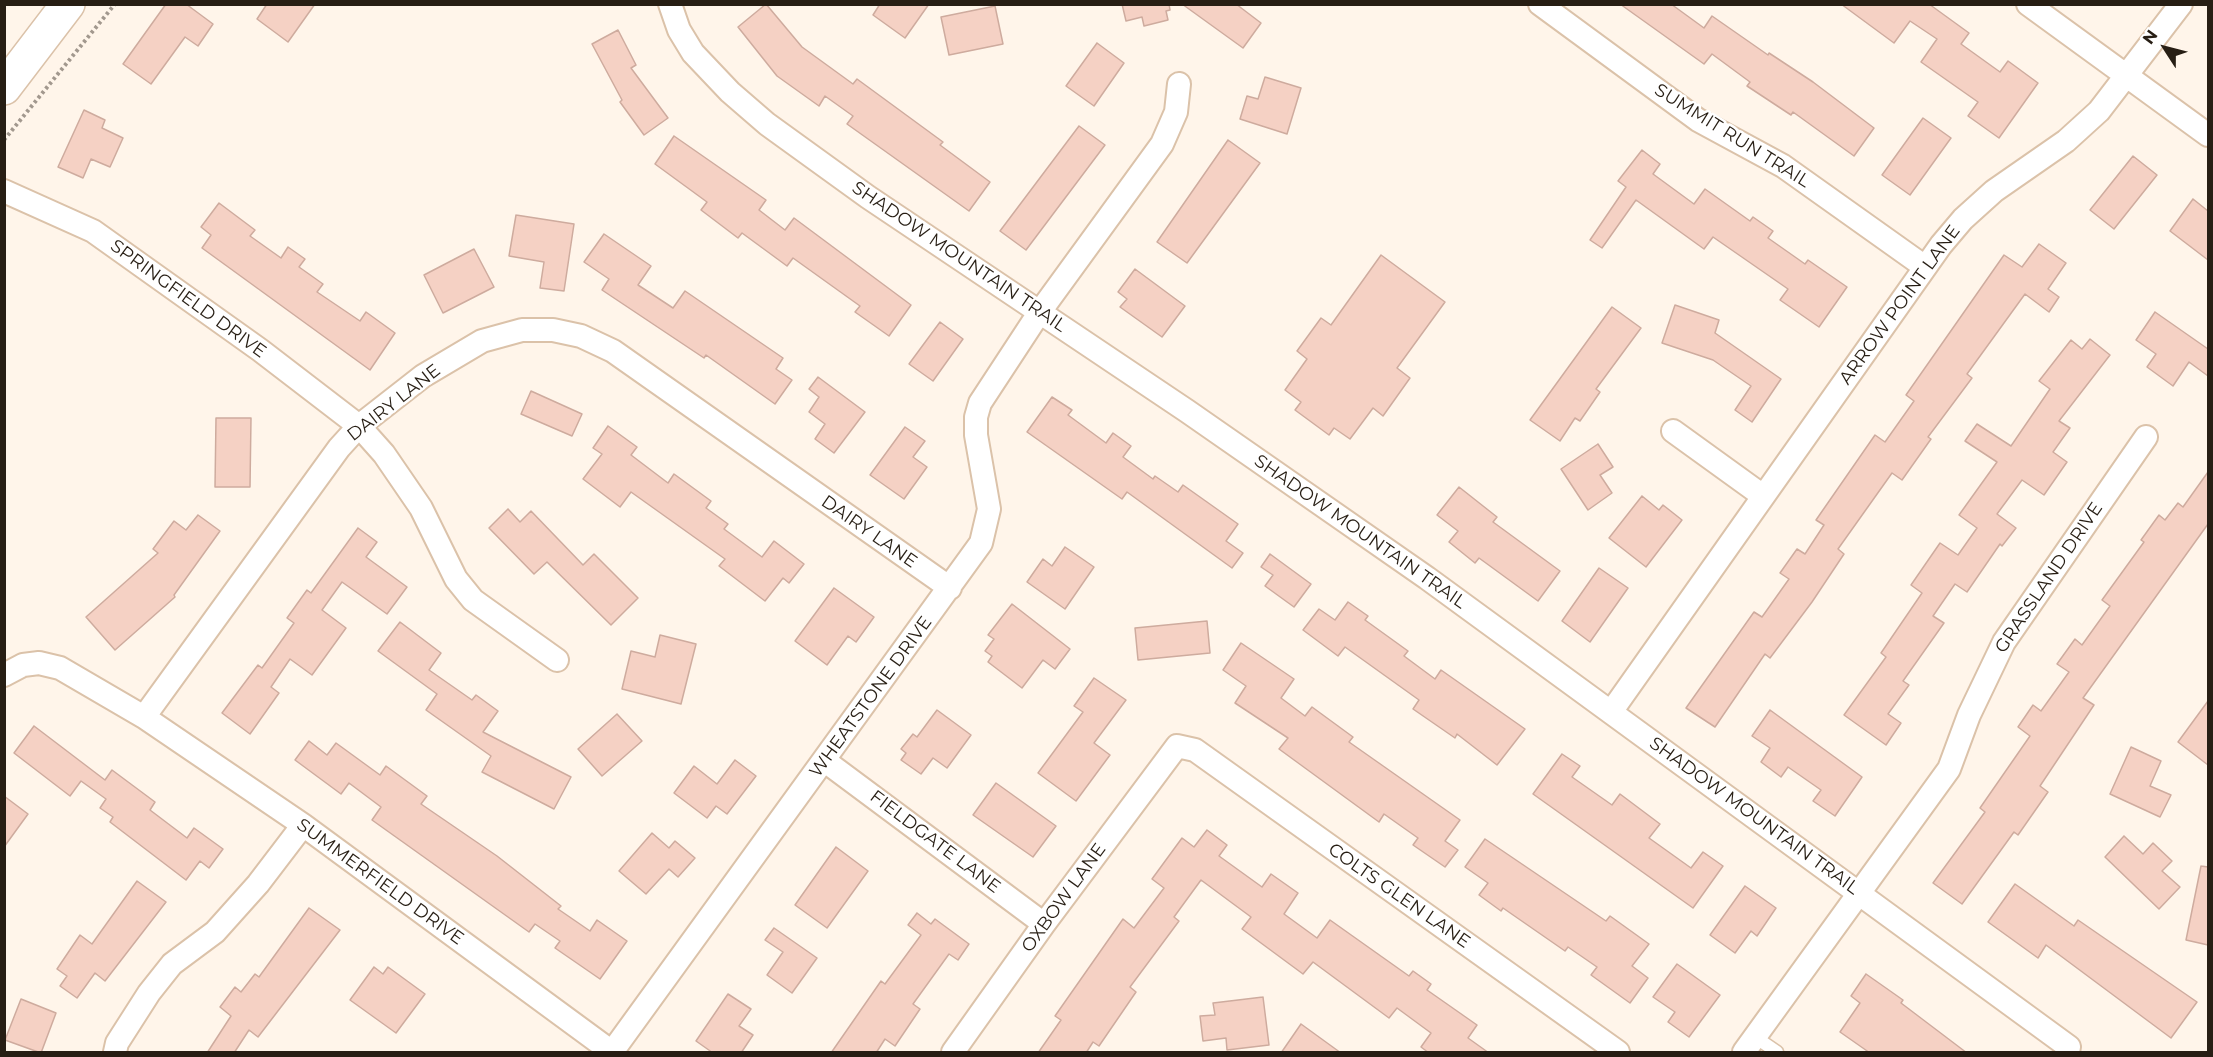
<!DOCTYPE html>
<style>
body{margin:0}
#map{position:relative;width:2213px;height:1057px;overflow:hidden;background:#fff5ea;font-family:Montserrat,sans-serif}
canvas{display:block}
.frame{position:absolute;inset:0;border:6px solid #271e14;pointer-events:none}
.north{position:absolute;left:2135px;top:18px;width:60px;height:60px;-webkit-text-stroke:4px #fff;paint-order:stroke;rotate:306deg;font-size:16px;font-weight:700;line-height:24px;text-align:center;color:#271e14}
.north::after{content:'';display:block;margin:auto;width:21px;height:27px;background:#271e14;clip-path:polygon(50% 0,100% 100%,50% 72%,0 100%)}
</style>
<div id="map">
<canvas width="2213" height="1057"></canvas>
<div class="frame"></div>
<div class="north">N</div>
</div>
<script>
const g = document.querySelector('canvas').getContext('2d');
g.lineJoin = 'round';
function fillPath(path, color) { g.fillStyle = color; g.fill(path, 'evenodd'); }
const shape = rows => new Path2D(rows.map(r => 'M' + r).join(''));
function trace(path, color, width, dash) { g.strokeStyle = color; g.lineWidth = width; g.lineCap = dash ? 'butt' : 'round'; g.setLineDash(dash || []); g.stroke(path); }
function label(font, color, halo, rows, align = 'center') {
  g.font = font + ' Montserrat,sans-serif'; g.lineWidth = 5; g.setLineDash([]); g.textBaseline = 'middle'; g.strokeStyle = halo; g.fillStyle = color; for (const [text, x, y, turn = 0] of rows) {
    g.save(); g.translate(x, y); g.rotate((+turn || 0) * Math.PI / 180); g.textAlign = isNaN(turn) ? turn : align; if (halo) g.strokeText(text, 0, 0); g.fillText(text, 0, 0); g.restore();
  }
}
const building = shape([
 [166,4,186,4,213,24,198,46,185,37,151,84,123,64,166,4],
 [267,4,315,4,288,42,257,19,267,4],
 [766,4,802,47,853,84,857,79,943,142,940,145,990,182,969,211,847,124,853,116,825,96,819,106,777,76,738,27,766,4],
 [880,4,929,4,905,38,873,15,880,4],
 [1122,4,1169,4,1170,10,1166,11,1168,20,1144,26,1142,17,1126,21,1122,4],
 [1182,4,1236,4,1261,23,1243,48,1182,4],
 [1620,4,1671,4,1704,28,1712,16,1768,55,1769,53,1813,82,1874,128,1854,156,1793,112,1791,115,1747,86,1750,82,1712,54,1704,64,1620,4],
 [1841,4,1929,4,1969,33,1961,44,2000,72,2008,61,2038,83,1999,138,1968,116,1978,102,1921,62,1937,39,1910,21,1894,43,1841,4],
 [995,6,1003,44,949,55,941,17,995,6],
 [618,30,636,65,631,68,668,118,644,135,620,102,622,100,592,44,618,30],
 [1097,43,1124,63,1094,106,1066,86,1097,43],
 [1265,77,1301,88,1287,134,1240,119,1247,96,1258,99,1265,77],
 [84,110,105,120,102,128,123,138,110,167,91,159,83,178,58,167,84,110],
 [1923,118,1951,138,1910,195,1882,175,1923,118],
 [1079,126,1105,145,1026,250,1000,231,1079,126],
 [674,136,766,200,759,210,785,230,794,218,911,305,889,336,855,312,860,306,793,258,787,266,742,233,738,238,701,210,707,202,655,164,674,136],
 [1228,140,1260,163,1187,263,1157,242,1228,140],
 [1642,150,1660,164,1653,174,1694,204,1705,189,1750,221,1753,217,1773,231,1768,238,1805,264,1808,260,1847,287,1819,327,1780,300,1788,289,1713,237,1704,249,1636,200,1602,248,1590,240,1626,187,1618,181,1642,150],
 [2133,156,2157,175,2114,229,2090,210,2133,156],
 [2193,199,2208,211,2208,260,2170,231,2193,199],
 [219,203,255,230,250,236,281,258,288,247,305,259,299,267,323,284,317,292,360,321,366,312,395,333,370,370,202,248,211,235,201,227,219,203],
 [516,215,574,224,564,291,540,288,544,262,509,256,516,215],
 [604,234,651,266,638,285,673,308,685,291,783,358,776,369,792,380,775,404,706,355,704,358,602,290,609,279,584,262,604,234],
 [2039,244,2066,263,2048,289,2059,297,2049,312,2025,294,1967,374,1972,378,1928,437,1931,439,1902,480,1892,473,1838,549,1844,554,1812,602,1770,658,1765,654,1715,727,1686,708,1754,612,1762,617,1789,579,1780,573,1797,549,1805,554,1824,525,1816,520,1875,435,1885,442,1914,401,1906,395,2004,255,2022,267,2039,244],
 [474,249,494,287,443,313,424,275,474,249],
 [1381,255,1445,302,1397,368,1410,378,1383,416,1373,408,1350,439,1334,428,1329,435,1295,410,1301,402,1285,390,1307,359,1297,351,1321,318,1331,325,1381,255],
 [1135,269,1185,306,1162,337,1120,307,1127,299,1118,292,1135,269],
 [1675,305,1719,320,1715,333,1781,379,1752,422,1735,410,1751,386,1713,360,1662,343,1675,305],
 [1612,307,1641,328,1596,389,1600,392,1580,421,1575,418,1560,441,1530,420,1612,307],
 [2155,312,2208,349,2208,376,2189,362,2173,386,2147,367,2156,354,2136,340,2155,312],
 [940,322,963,339,933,381,909,364,940,322],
 [2090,339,2110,355,2059,421,2070,428,2053,452,2067,462,2044,495,2022,480,1997,514,2016,528,2002,546,2000,544,1967,592,1955,584,1933,616,1944,623,1903,681,1909,685,1888,714,1901,723,1886,745,1844,715,1886,657,1881,653,1922,593,1911,585,1940,543,1958,555,1977,528,1959,515,1997,462,1965,441,1977,424,2011,446,2050,389,2039,381,2071,340,2082,349,2090,339],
 [818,377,865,412,834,453,815,439,825,424,809,412,819,397,809,389,818,377],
 [531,391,582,414,572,436,521,414,531,391],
 [1052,397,1072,410,1068,415,1106,443,1113,433,1131,446,1123,457,1153,479,1155,476,1178,492,1183,485,1238,524,1226,541,1243,553,1232,568,1127,492,1122,499,1027,432,1052,397],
 [216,418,251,418,250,487,215,487,216,418],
 [608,426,637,447,631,455,668,483,674,474,711,501,706,508,728,524,724,529,762,557,774,541,804,564,789,583,783,578,765,601,719,566,725,559,631,492,620,507,583,479,602,454,593,448,608,426],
 [905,427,925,441,913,457,927,467,904,499,870,475,905,427],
 [1598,444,1613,467,1600,475,1612,493,1588,510,1561,469,1598,444],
 [2208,472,2208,524,2083,698,2094,705,2040,786,2048,792,2018,835,2014,832,1962,904,1933,883,1985,812,1980,808,2030,736,2018,727,2033,705,2041,711,2069,672,2057,664,2075,639,2082,645,2110,606,2102,600,2144,542,2141,540,2159,515,2165,520,2178,503,2183,507,2208,472],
 [1459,487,1497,517,1493,522,1560,571,1538,601,1479,558,1475,563,1449,542,1458,531,1437,515,1459,487],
 [1642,496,1659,510,1663,505,1682,520,1646,567,1609,538,1642,496],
 [508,509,520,522,531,511,583,565,594,554,638,598,611,625,547,562,534,574,489,528,508,509],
 [198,515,220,531,174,595,175,597,115,650,86,617,158,553,153,549,174,521,186,530,198,515],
 [358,528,377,542,366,557,407,587,387,614,342,582,322,610,346,628,312,675,290,659,271,687,279,693,250,734,222,713,258,665,262,668,294,623,287,618,307,590,311,593,358,528],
 [1065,547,1094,567,1065,609,1027,582,1043,559,1052,566,1065,547],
 [1270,554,1311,584,1294,607,1265,586,1273,575,1261,567,1270,554],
 [1599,568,1628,588,1590,642,1562,621,1599,568],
 [834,588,874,617,856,642,848,636,827,665,795,641,834,588],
 [1348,602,1368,616,1365,620,1408,651,1404,656,1435,679,1441,670,1525,729,1497,765,1457,734,1455,738,1413,709,1419,700,1345,647,1338,656,1303,630,1319,609,1335,620,1348,602],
 [1012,604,1070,649,1055,669,1043,660,1022,688,988,662,992,656,985,651,994,639,988,635,1012,604],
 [1207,621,1210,653,1138,660,1135,628,1207,621],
 [400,622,441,653,429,670,472,700,476,695,498,711,483,732,571,777,554,809,482,772,491,756,426,710,437,694,378,651,400,622],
 [660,635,696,644,681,704,622,689,631,651,655,657,660,635],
 [1241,643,1294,679,1281,698,1305,716,1312,707,1353,737,1349,742,1460,820,1445,841,1458,850,1445,867,1413,845,1418,838,1384,814,1379,822,1279,749,1288,738,1235,703,1246,686,1223,670,1241,643],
 [1094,678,1126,700,1094,743,1110,755,1076,801,1038,773,1083,712,1074,706,1094,678],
 [2208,701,2208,765,2178,742,2208,701],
 [937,710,971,735,947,768,933,758,921,774,901,760,906,753,901,749,913,734,917,737,937,710],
 [1770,710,1862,777,1835,816,1813,801,1821,790,1788,767,1781,777,1761,762,1770,748,1752,736,1770,710],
 [617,714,642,741,602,776,578,749,617,714],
 [34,726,105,780,112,770,155,802,150,810,187,838,194,828,223,849,209,868,200,861,186,880,110,822,113,817,100,808,106,799,81,781,70,796,14,753,34,726],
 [309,741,327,755,336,743,380,775,386,766,427,796,421,804,497,856,561,906,558,909,590,931,597,920,627,941,600,979,555,948,560,941,535,924,529,932,372,820,381,807,349,783,341,794,295,760,309,741],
 [2131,747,2161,761,2150,786,2171,795,2160,817,2110,794,2131,747],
 [1562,754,1580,766,1572,777,1612,805,1620,794,1660,824,1649,838,1691,868,1703,852,1723,866,1693,908,1533,794,1562,754],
 [735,760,756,776,727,814,716,806,707,818,674,793,694,766,717,784,735,760],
 [996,783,1056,826,1033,857,973,815,996,783],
 [4,796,28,814,4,847,4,796],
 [1207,830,1227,845,1219,856,1262,887,1271,874,1298,893,1284,914,1317,938,1330,920,1409,976,1413,971,1431,984,1427,990,1477,1025,1468,1038,1489,1053,1429,1053,1421,1047,1431,1033,1397,1008,1389,1018,1313,962,1303,974,1242,929,1251,917,1201,880,1174,917,1179,921,1130,987,1136,992,1099,1046,1093,1042,1086,1053,1038,1053,1061,1020,1055,1016,1123,919,1134,928,1164,888,1152,879,1182,838,1194,847,1207,830],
 [652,833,669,848,675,841,695,858,678,877,669,869,646,894,619,871,652,833],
 [2124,836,2143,854,2153,843,2172,861,2162,871,2180,887,2159,909,2105,857,2124,836],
 [1485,839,1606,921,1610,916,1649,944,1632,966,1648,978,1630,1003,1591,975,1597,967,1568,947,1565,951,1503,908,1501,911,1479,895,1488,883,1465,867,1485,839],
 [836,847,868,871,827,928,795,905,836,847],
 [2201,866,2208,867,2208,945,2186,940,2201,866],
 [137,881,166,902,105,981,95,973,77,998,60,986,67,976,57,969,80,935,92,944,137,881],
 [2015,884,2074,926,2078,920,2197,1002,2171,1038,2046,945,2038,958,1988,922,2015,884],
 [1745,886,1776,908,1757,936,1751,931,1735,953,1710,935,1745,886],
 [309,908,340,930,258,1037,249,1030,234,1053,207,1053,231,1016,220,1007,235,987,241,992,255,974,259,977,309,908],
 [917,913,931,924,935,919,969,944,958,960,949,954,913,1004,920,1009,895,1046,885,1039,876,1053,831,1053,881,981,885,984,921,935,908,925,917,913],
 [774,928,817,958,792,993,767,975,783,952,765,940,774,928],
 [1677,964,1720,995,1689,1037,1668,1022,1675,1012,1653,997,1677,964],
 [374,967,383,974,388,967,425,994,396,1033,350,1000,374,967],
 [1866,974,1903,1000,1901,1003,1967,1053,1870,1053,1840,1032,1860,1003,1851,996,1866,974],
 [728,994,751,1009,739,1026,753,1035,741,1053,713,1053,696,1041,728,994],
 [1263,997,1269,1045,1227,1050,1226,1038,1203,1041,1200,1016,1215,1015,1213,1003,1263,997],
 [21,999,56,1013,41,1053,5,1040,21,999],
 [1301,1024,1341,1053,1281,1053,1301,1024]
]);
fillPath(building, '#f5d1c4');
trace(building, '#ceab9e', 1.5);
const lane = shape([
 [1755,1037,1777,1052]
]);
const street = shape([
 [670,4,679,30,693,53,730,92,767,124,868,197,1187,411,1427,578,2069,1047],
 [1540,4,1698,120,1783,166,1925,267],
 [2028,4,2208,135],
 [4,191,93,231,260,350,359,426,384,454,421,508,456,579,473,600,557,660],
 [1673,431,1763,496],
 [4,675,23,665,39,663,60,668,144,717,303,825,612,1052],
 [1611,712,1941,245,1963,219,1994,191,2066,141,2099,111,2181,4],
 [144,717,339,448,359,426,423,376,482,341,522,330,553,330,581,336,613,351,950,588],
 [825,761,1044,924],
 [115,1052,117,1043,149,993,172,964,215,932,258,884,303,825],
 [612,1052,981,543,989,509,976,435,976,417,980,403,1039,313,1162,144,1176,112,1179,84],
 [953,1052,1044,924,1177,746,1195,750,1618,1052],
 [1744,1052,1949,769,1969,715,2004,642,2146,437]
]);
const primary = shape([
 [4,88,68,4]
]);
trace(lane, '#dbc2a9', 15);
trace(street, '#dbc2a9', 26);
trace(primary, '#dbc2a9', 36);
trace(shape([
 [4,140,115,4]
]), '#a2988e', 4, [3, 3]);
trace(lane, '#fff', 12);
trace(street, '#fff', 22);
trace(primary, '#fff', 33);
label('18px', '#271e14', '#fff', [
 ["SUMMIT RUN TRAIL",1732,136,32],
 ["SHADOW MOUNTAIN TRAIL",959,257,34],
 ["SPRINGFIELD DRIVE",188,299,36],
 ["ARROW POINT LANE",1900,305,-54],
 ["DAIRY LANE",394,403,-38],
 ["DAIRY LANE",869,532,35],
 ["SHADOW MOUNTAIN TRAIL",1360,532,35],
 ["GRASSLAND DRIVE",2049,578,-56],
 ["WHEATSTONE DRIVE",871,697,-54],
 ["SHADOW MOUNTAIN TRAIL",1754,816,36],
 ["FIELDGATE LANE",935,842,37],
 ["SUMMERFIELD DRIVE",380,882,36],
 ["COLTS GLEN LANE",1399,896,35],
 ["OXBOW LANE",1064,898,-54]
]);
</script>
